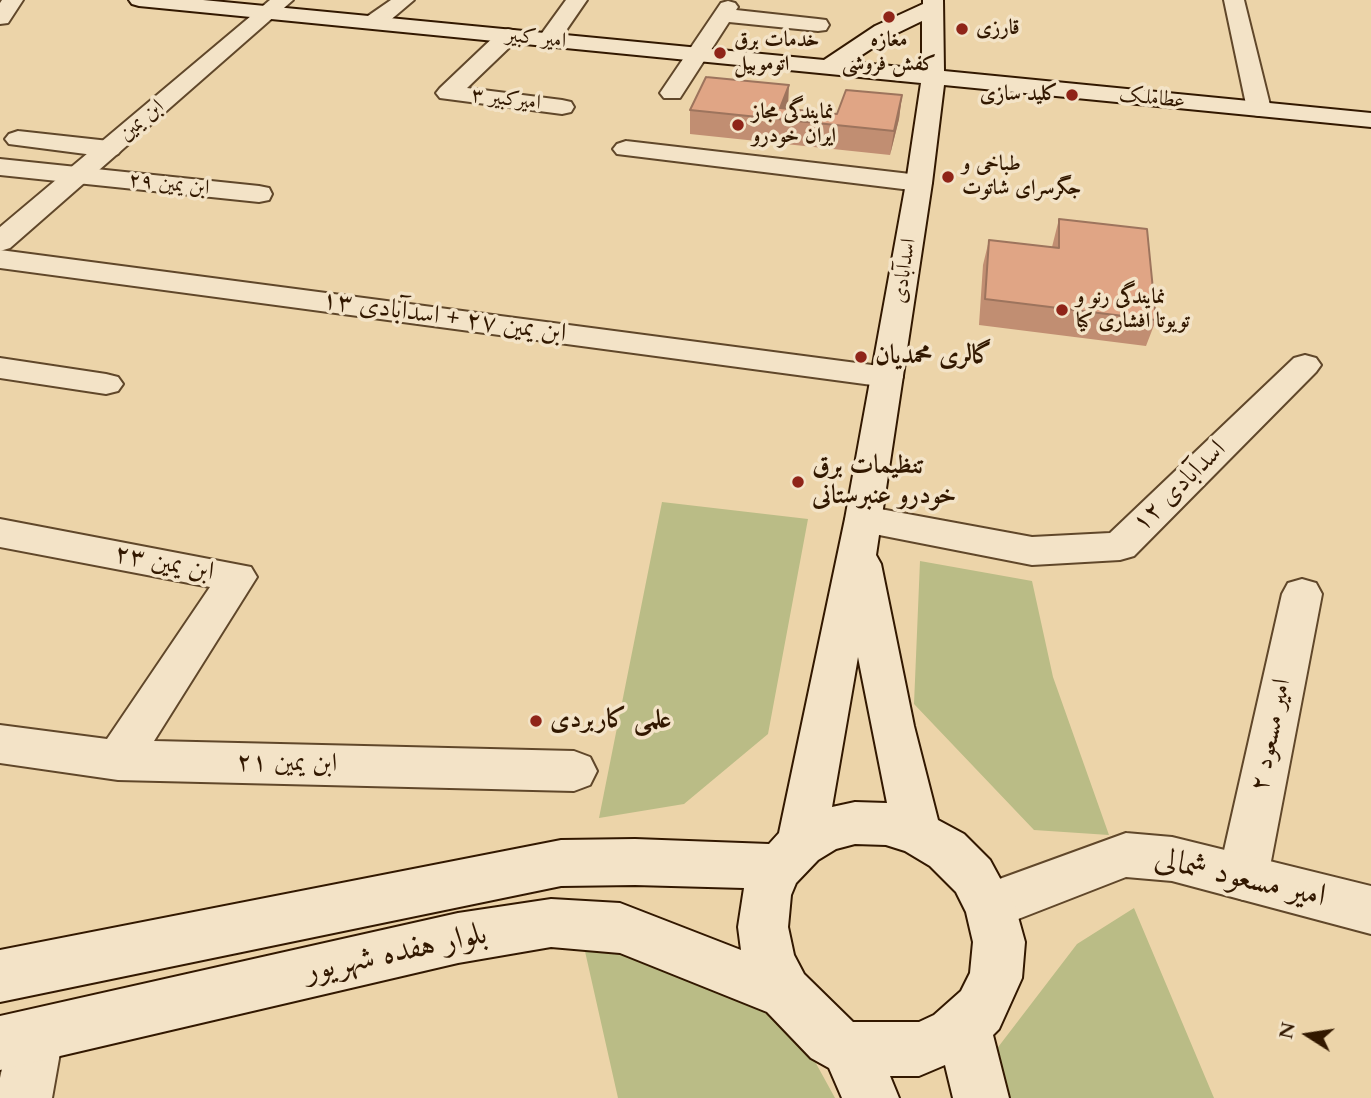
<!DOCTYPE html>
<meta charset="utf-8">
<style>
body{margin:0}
#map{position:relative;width:1371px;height:1098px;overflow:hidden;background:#ecd4a9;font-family:Cardo,serif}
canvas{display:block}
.north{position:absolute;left:1273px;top:1000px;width:70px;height:70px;-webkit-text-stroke:5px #f3e3c7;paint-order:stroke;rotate:282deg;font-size:19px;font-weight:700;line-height:28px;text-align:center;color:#321800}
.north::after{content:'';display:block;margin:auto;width:24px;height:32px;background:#321800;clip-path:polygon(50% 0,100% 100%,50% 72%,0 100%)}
</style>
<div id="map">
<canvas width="1371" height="1098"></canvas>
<div class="north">N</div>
</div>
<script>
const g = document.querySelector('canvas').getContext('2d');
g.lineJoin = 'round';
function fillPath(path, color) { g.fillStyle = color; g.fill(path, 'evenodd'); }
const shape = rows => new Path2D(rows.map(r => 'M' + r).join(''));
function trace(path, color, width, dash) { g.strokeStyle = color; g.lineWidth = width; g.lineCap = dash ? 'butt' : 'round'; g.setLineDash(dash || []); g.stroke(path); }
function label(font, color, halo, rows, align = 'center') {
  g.font = font + ' Cardo,Amiri,serif'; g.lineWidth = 7; g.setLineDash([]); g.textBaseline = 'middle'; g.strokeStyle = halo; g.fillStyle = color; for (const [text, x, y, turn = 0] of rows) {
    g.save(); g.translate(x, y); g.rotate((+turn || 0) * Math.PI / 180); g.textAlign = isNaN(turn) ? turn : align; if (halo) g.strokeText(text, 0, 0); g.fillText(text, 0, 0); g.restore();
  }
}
fillPath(shape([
 [662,502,808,519,768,734,684,804,599,818],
 [920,561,1032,581,1053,677,1109,835,1034,830,914,704],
 [1134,908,1214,1098,1003,1098,989,1059,1077,944],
 [582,938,790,1016,835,1098,618,1098]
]), '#babc86');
const minor = shape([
 [2,0,23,0,8,23,0,24,0,3,2,0],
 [391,0,414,0,381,28,365,28,362,23,365,18,391,0],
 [566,0,587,0,556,45,540,45,537,40,566,0],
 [1224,0,1244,0,1271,109,1268,114,1259,116,1250,114,1247,109,1224,0],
 [728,1,735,3,738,7,736,10,818,19,826,20,829,25,826,30,818,31,729,22,680,98,664,98,660,93,721,3,728,1],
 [508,29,516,31,519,36,516,41,467,88,562,100,571,102,574,107,571,112,562,114,440,98,436,93,440,88,500,31,508,29],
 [18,131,109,141,118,144,122,149,118,154,109,157,9,144,5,139,9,134,18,131],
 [626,141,919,175,928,177,932,183,928,189,919,191,617,154,613,149,617,144,626,141],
 [0,159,259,186,269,188,272,194,269,200,259,202,0,175,0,159],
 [0,250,887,367,899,370,903,377,899,384,887,387,0,268,0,250],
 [1305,355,1316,358,1321,365,1316,372,1134,556,1120,560,1032,565,864,532,851,528,845,519,851,510,864,506,1032,537,1110,533,1294,358,1305,355],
 [0,358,106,374,118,377,123,384,118,391,106,394,0,378,0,358],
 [0,519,251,567,257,577,154,741,574,751,590,757,597,771,590,785,574,791,118,780,0,763,0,725,107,739,210,587,0,547,0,519],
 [1302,579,1316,583,1322,594,1268,877,1260,893,1243,900,1226,893,1218,877,1282,594,1288,583,1302,579],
 [36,1009,55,1017,63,1036,52,1098,0,1098,0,1078,9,1036,17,1017,36,1009]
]);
const tertiary = shape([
 [270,0,293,0,10,248,0,251,0,227,270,0],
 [1126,833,1172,837,1371,886,1371,934,1172,881,1126,877,990,930,972,923,965,906,972,889,1126,833]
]);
const secondary = shape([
 [129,0,203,0,824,60,875,26,923,4,923,0,943,0,944,71,1371,113,1371,127,944,85,932,183,876,555,881,564,914,726,938,820,964,834,990,860,1015,906,1025,942,1022,978,999,1029,993,1035,1009,1098,953,1098,945,1065,919,1076,890,1076,899,1098,842,1098,829,1068,811,1058,767,1012,620,953,551,947,458,963,0,1070,0,1016,458,913,551,899,620,903,741,950,738,927,744,888,635,885,561,886,0,1002,0,950,561,840,635,839,769,844,779,833,845,519,906,183,921,83,139,6,132,4,129,0],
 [922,21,922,69,851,62,891,36,922,21],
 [858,657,887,803,855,802,832,807,858,657],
 [855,844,886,845,905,851,930,866,956,892,966,912,973,942,970,973,961,991,934,1015,919,1022,853,1022,804,974,794,955,788,927,791,895,796,883,818,860,836,849,855,844]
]);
trace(minor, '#60472a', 4);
trace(tertiary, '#60472a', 4);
trace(secondary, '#321800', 4);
fillPath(minor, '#f3e3c7');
fillPath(tertiary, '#f3e3c7');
fillPath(secondary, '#f3e3c7');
fillPath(shape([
 [902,95,899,119,890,155,690,134,690,110,787,109,837,114],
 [1059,219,1156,320,1146,346,979,325,983,265,989,240,1052,247]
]), '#c18e72');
fillPath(shape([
 [789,85,788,108,780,108],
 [902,95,899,119,890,155,894,131]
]), '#9d745d');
const building = shape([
 [706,77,789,85,780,108,837,114,846,90,902,95,894,131,690,110,706,77],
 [1059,219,1147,229,1156,320,985,299,989,240,1059,248,1059,219]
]);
fillPath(building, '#e0a585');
trace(building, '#9d745d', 2);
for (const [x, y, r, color] of [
 [889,17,7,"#8f2418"],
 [962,29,7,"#8f2418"],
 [720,53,7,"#8f2418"],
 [1072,95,7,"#8f2418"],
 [738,125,7,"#8f2418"],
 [948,177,7,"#8f2418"],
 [1062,310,7,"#8f2418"],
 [861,357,7,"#8f2418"],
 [798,482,7,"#8f2418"],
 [536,721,7,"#8f2418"]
]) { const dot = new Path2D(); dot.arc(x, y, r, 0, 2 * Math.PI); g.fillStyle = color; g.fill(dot); trace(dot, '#f3e3c7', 2.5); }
label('bold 21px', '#321800', '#f3e3c7', [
 ["قارزی",976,29],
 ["خدمات برق",734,41],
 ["اتوموبیل",734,65],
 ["مغازه",889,41,"center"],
 ["کفش فروشی",889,65,"center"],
 ["کلید سازی",1058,95,"right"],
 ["نمایندگی مجاز",752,113],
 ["ایران خودرو",752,137],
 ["طباخی و",962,165],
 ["جگرسرای شاتوت",962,189],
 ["نمایندگی رنو و",1076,298],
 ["تویوتا افشاری کیا",1076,322]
], 'left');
label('21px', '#321800', '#f3e3c7', [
 ["امیر کبیر",536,39,6],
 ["عطاملک",1152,99,6],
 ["امیرکبیر ۳",506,100,7],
 ["ابن یمین",142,121,-40],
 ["ابن یمین ۲۹",169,185,6],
 ["اسدآبادی",905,271,-81]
]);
label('26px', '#321800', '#f3e3c7', [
 ["ابن یمین ۲۷ + اسدآبادی ۱۳",444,318,8],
 ["اسدآبادی ۱۲",1180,487,-44],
 ["ابن یمین ۲۳",164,564,11],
 ["امیر مسعود ۲",1272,735,-78],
 ["ابن یمین ۲۱",287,764,1]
]);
label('bold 26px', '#321800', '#f3e3c7', [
 ["گالری محمدیان",875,357],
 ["تنظیمات برق",812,467],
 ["خودرو عنبرستانی",812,497],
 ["علمی کاربردی",550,721]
], 'left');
label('32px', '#321800', '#f3e3c7', [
 ["امیر مسعود شمالی",1240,879,13],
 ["بلوار هفده شهریور",396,954,-12]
]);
</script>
